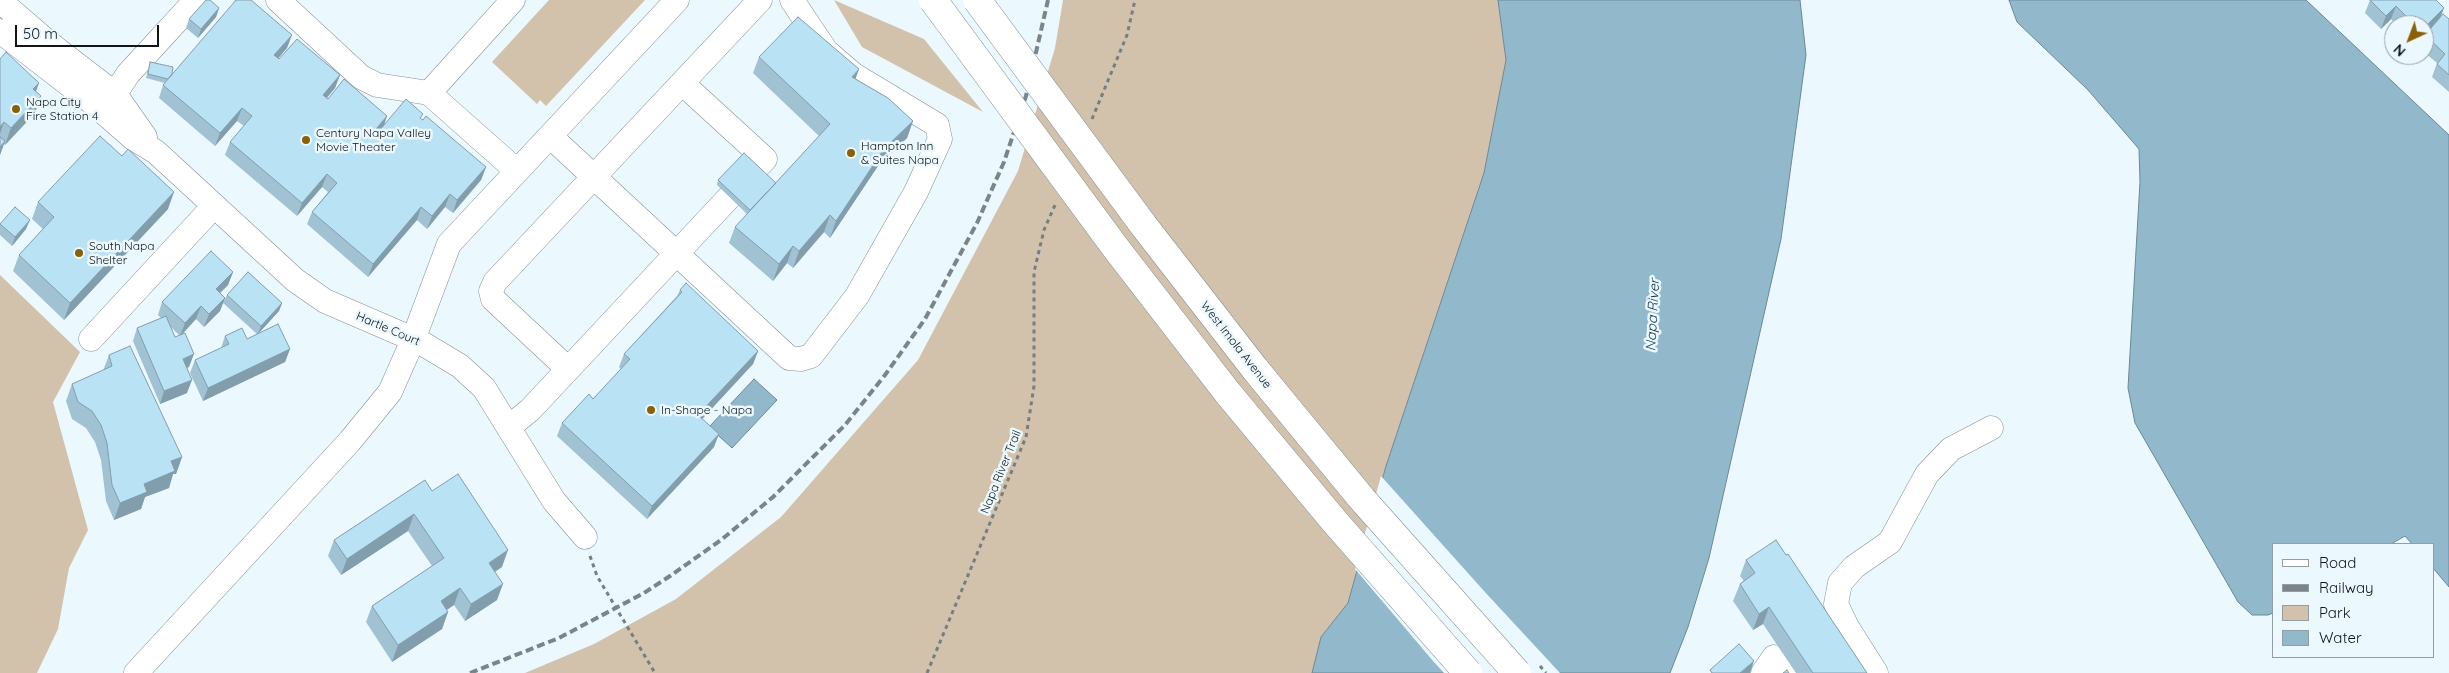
<!DOCTYPE html>
<style>
body{margin:0}
#map{position:relative;width:2449px;height:673px;overflow:hidden;background:#ebf8fe;font-family:Quicksand,sans-serif}
canvas{display:block}
.legend{position:absolute;left:2272px;top:543px;width:162px;height:115px;box-sizing:border-box;background:#ebf8fe;border:1px solid #939da2;margin:0;padding:6px 9px;list-style:none;font-size:15px;color:#101518}
.legend li{display:flex;align-items:center;gap:10px;height:25px}
.legend b{width:25px;border:1px solid #939da2}
.north{position:absolute;left:2384px;top:15px;width:50px;height:50px;box-sizing:border-box;background:#ebf8fe;border:1px solid #939da2;border-radius:50%;rotate:223deg;font-size:14px;font-weight:700;line-height:20px;text-align:center;color:#101518}
.north::after{content:'';display:block;margin:auto;width:18px;height:22px;background:#8b5f03;clip-path:polygon(50% 0,100% 100%,50% 72%,0 100%)}
.scale{position:absolute;left:15px;top:25px;width:144px;height:22px;box-sizing:border-box;border:2px solid #101518;border-top:0;padding-left:6px;font-size:15px;line-height:18px;white-space:nowrap;color:#101518;-webkit-text-stroke:4px #ebf8fe;paint-order:stroke}
</style>
<div id="map">
<canvas width="2449" height="673"></canvas>
<ul class="legend">
<li><b style="height:6px;background:#fff"></b>Road</li>
<li><b style="height:6px;background:#7b8488"></b>Railway</li>
<li><b style="height:14px;background:#d2c2ab"></b>Park</li>
<li><b style="height:14px;background:#92b9cb"></b>Water</li>
</ul>
<div class="north">N</div>
<div class="scale">50 m</div>
</div>
<script>
const g = document.querySelector('canvas').getContext('2d');
g.lineJoin = 'round';
function fillPath(path, color) { g.fillStyle = color; g.fill(path, 'evenodd'); }
const shape = rows => new Path2D(rows.map(r => 'M' + r).join(''));
function trace(path, color, width, dash) { g.strokeStyle = color; g.lineWidth = width; g.lineCap = dash ? 'butt' : 'round'; g.setLineDash(dash || []); g.stroke(path); }
function label(font, color, halo, rows, align = 'center') {
  g.font = font + ' Quicksand,sans-serif'; g.lineWidth = 5; g.setLineDash([]); g.textBaseline = 'middle'; g.strokeStyle = halo; g.fillStyle = color; for (const [text, x, y, turn = 0] of rows) {
    g.save(); g.translate(x, y); g.rotate((+turn || 0) * Math.PI / 180); g.textAlign = isNaN(turn) ? turn : align; if (halo) g.strokeText(text, 0, 0); g.fillText(text, 0, 0); g.restore();
  }
}
fillPath(shape([
 [549,0,645,0,546,106,540,100,537,104,492,62],
 [834,0,924,39,983,112,862,47],
 [1063,0,1498,0,1506,60,1484,173,1386,466,1348,603,1321,637,1312,673,525,673,594,644,676,599,781,517,918,360,1018,171,1055,48],
 [0,275,80,352,53,402,88,530,69,568,58,629,37,673,0,673]
]), '#d2c2ab');
const water = shape([
 [1498,0,1800,0,1806,55,1781,239,1709,558,1688,627,1670,673,1312,673,1321,637,1348,603,1386,466,1484,173,1506,60,1498,0],
 [2009,0,2306,0,2449,135,2449,587,2433,568,2433,544,2412,544,2405,536,2391,544,2273,544,2273,613,2268,615,2252,615,2238,602,2135,423,2128,388,2140,182,2139,149,2088,90,2017,22,2009,0],
 [754,379,777,400,732,448,709,427,754,379]
]);
fillPath(water, '#92b9cb');
trace(water, '#6b8895', 1);
fillPath(shape([
 [1381,476,1484,591,1560,673,1444,673,1433,661,1355,569]
]), '#ebf8fe');
const minor = shape([
 [278,0,361,77,377,85,429,93,517,171],
 [0,1,50,44,115,94,145,137],
 [0,31,93,103,133,138,156,152,295,280,325,301,420,342,460,366,484,388,554,501,585,537],
 [429,93,513,0],
 [115,94,128,74,196,0],
 [550,136,789,358,801,359,811,356,857,296,916,192,940,139,937,125,854,75,826,51,792,0],
 [91,339,214,206],
 [568,369,493,299,491,291,495,282,760,0],
 [509,427,530,410,765,159,682,83],
 [136,673,350,441,390,392,413,340,449,244,677,0],
 [1763,673,1774,657,1784,673],
 [1876,673,1847,627,1836,604,1840,583,1854,567,1890,542,1927,474,1951,449,1991,428]
]);
trace(minor, '#829097', 25);
trace(shape([
 [1092,119,1127,35,1135,0],
 [590,556,597,576,655,673],
 [927,673,1026,437,1034,386,1034,272,1044,230,1055,205]
]), '#757e82', 3, [4, 4]);
trace(minor, '#fff', 24);
trace(shape([
 [470,673,559,638,644,593,670,576,721,540,773,497,845,425,885,375,925,319,977,223,1004,162,1026,96,1048,0]
]), '#7b8488', 4, [8, 4]);
const majorBridge = shape([
 [933,0,1115,247,1227,392,1335,522,1468,673],
 [977,0,1144,226,1255,369,1362,499,1517,673]
]);
trace(majorBridge, '#829097', 29, []);
trace(shape([
 [1540,666,1546,673]
]), '#757e82', 3, [4, 4]);
trace(majorBridge, '#fff', 28);
fillPath(shape([
 [2370,0,2440,18,2449,19,2449,92,2432,77,2437,63,2424,52,2424,25,2397,25,2391,19,2381,29,2365,13],
 [219,8,216,17,198,38,186,28,189,19],
 [287,48,278,58,279,59,340,75,335,88,327,98,387,116,384,125,422,119,486,167,481,180,453,213,445,207,427,229,417,220,368,277,307,224,312,212,328,192,322,187,297,216,225,155,230,142,244,126,237,121,215,146,159,98,163,85,165,83,146,78,150,62,172,74],
 [759,57,856,79,913,121,907,138,878,166,830,238,824,232,793,268,787,263,773,281,729,243,735,227,747,214,717,185,718,180,776,183,819,136,753,73],
 [0,59,41,96,35,113,5,145,4,144,0,155],
 [122,156,168,209,64,320,13,271,19,255,43,229,32,219,38,202],
 [0,224,26,229,12,246,0,235],
 [233,272,228,285,220,293,225,298,220,311,204,327,196,319,182,335,189,367,187,368,187,393,160,404,133,341,137,328,161,318,158,315,162,302],
 [171,327,180,336,175,337],
 [680,290,758,351,753,364,702,418,714,447,647,519,557,436,562,423,593,399,621,369,619,367,624,354,677,296],
 [227,295,282,303,279,311,258,334,290,349,285,362,203,401,190,373,195,360,221,348,225,336,247,339,257,334,223,303],
 [109,355,182,457,176,474,173,474,169,488,145,497,141,509,114,520,106,501,101,460,95,442,86,428,72,419,66,401,72,384,103,371],
 [432,491,502,567,495,572,497,600,465,621,454,605,446,610,448,612,442,629,392,662,366,622,372,606,432,566,408,531,341,575,328,556,334,540],
 [1786,555,1867,673,1796,673,1763,624,1753,630,1733,601,1740,584,1744,581,1740,576,1746,560]
]), '#a0c2d3');
fillPath(shape([
 [2396,6,2391,19,2381,29,2386,16],
 [219,8,216,17,198,38,201,29],
 [2444,8,2439,21,2424,36,2424,28],
 [292,35,287,48,270,68,274,55],
 [859,69,853,86,852,77],
 [340,75,335,88,318,108,323,95],
 [39,83,33,100,33,89],
 [41,96,35,113,5,145,11,128],
 [242,108,237,121,215,146,220,133],
 [387,116,383,128,366,148,371,135],
 [913,121,907,138,878,166,830,238,836,221,884,149],
 [4,122,0,134,0,127],
 [5,141,0,155,0,147],
 [486,167,481,180,453,213,457,200],
 [327,174,322,187,297,216,302,203],
 [174,192,168,209,64,320,70,303],
 [450,194,445,207,427,229,432,216],
 [421,207,417,220,368,277,373,264],
 [830,215,824,232,793,268,799,251],
 [30,220,26,229,12,246,15,237],
 [793,246,787,263,773,281,779,264],
 [233,272,228,285,211,302,216,289],
 [225,298,220,311,204,327,209,314],
 [282,303,279,311,258,334,261,326],
 [201,306,196,319,180,336,185,323],
 [290,349,285,362,203,401,208,388],
 [758,351,753,364,694,428,698,415],
 [194,354,189,367,178,371,183,359],
 [192,380,187,393,160,404,164,391],
 [719,434,714,447,647,519,652,506],
 [182,457,176,474,173,474,169,488,145,497,141,509,114,520,120,503,171,461],
 [414,514,408,531,341,575,347,559],
 [508,550,502,567,483,579,489,563],
 [503,584,497,600,465,621,471,604],
 [460,588,454,605,435,618,441,601],
 [1769,607,1763,624,1753,630,1759,614],
 [448,612,442,629,392,662,398,645],
 [1754,661,1750,673,1740,673]
]), '#829eac');
const building = shape([
 [206,0,210,0,219,8,201,29,189,19,206,0],
 [236,0,251,0,292,35,274,55,279,59,297,39,340,75,323,95,328,99,344,79,387,116,371,135,373,138,406,99,423,114,420,118,423,120,426,116,486,167,457,200,450,194,432,216,421,207,373,264,312,212,337,183,327,174,302,203,230,142,252,116,242,108,220,133,163,85,236,0],
 [2370,0,2436,0,2444,8,2424,28,2424,25,2415,25,2396,6,2386,16,2370,0],
 [2443,14,2449,19,2449,75,2437,64,2445,54,2425,35,2443,14],
 [798,17,859,69,852,77,888,98,913,121,884,149,836,221,830,215,799,251,793,246,779,264,735,227,830,124,759,57,798,17],
 [6,52,39,83,33,89,41,96,11,128,4,122,0,127,0,59,6,52],
 [150,62,173,67,172,74,168,79,148,74,150,62],
 [100,136,122,156,128,149,174,192,70,303,19,255,54,217,38,202,100,136],
 [0,137,5,141,0,147,0,137],
 [744,153,776,183,750,210,718,180,744,153],
 [15,207,30,220,15,237,0,224,15,207],
 [211,251,233,272,216,289,225,298,209,314,201,306,185,323,162,302,211,251],
 [248,272,282,303,261,326,227,295,248,272],
 [686,283,758,351,698,415,719,434,652,506,562,423,589,394,593,399,630,359,624,354,682,292,680,290,686,283],
 [166,316,175,337,185,333,194,354,183,359,192,380,164,391,137,328,166,316],
 [278,324,290,349,208,388,195,360,229,344,225,336,242,328,247,339,278,324],
 [130,346,182,457,171,461,175,471,144,484,147,492,120,503,112,485,107,443,101,425,92,411,78,402,72,384,112,366,109,355,130,346],
 [458,474,508,550,489,563,503,584,471,604,460,588,441,601,448,612,398,645,372,606,444,558,414,514,347,559,334,540,425,480,432,491,458,474],
 [1776,540,1786,555,1788,554,1867,673,1813,673,1769,607,1759,614,1740,584,1755,573,1746,560,1776,540],
 [1739,644,1754,661,1740,673,1712,673,1710,670,1739,644],
 [1787,670,1789,673,1783,673,1787,670]
]);
fillPath(building, '#bae2f5');
trace(building, '#829eac', 1);
for (const [x, y, r, color] of [
 [16,109,5,"#8b5f03"],
 [306,140,5,"#8b5f03"],
 [851,153,5,"#8b5f03"],
 [79,253,5,"#8b5f03"],
 [651,410,5,"#8b5f03"]
]) { const dot = new Path2D(); dot.arc(x, y, r, 0, 2 * Math.PI); g.fillStyle = color; g.fill(dot); trace(dot, '#ebf8fe', 2); }
label('12px', '#101518', '#ebf8fe', [
 ["Napa City",26,102],
 ["Fire Station 4",26,116],
 ["Century Napa Valley",316,133],
 ["Movie Theater",316,147],
 ["Hampton Inn",861,146],
 ["& Suites Napa",861,160],
 ["South Napa",89,246],
 ["Shelter",89,260],
 ["In-Shape - Napa",661,410]
], 'left');
label('12px', '#101518', '#ebf8fe', [
 ["Hartle Court",388,329,23],
 ["West Imola Avenue",1236,345,52],
 ["Napa River Trail",1001,472,-68]
]);
label('italic 14px', '#0f3341', '#ebf8fe', [
 ["Napa River",1653,315,-87]
]);
</script>
